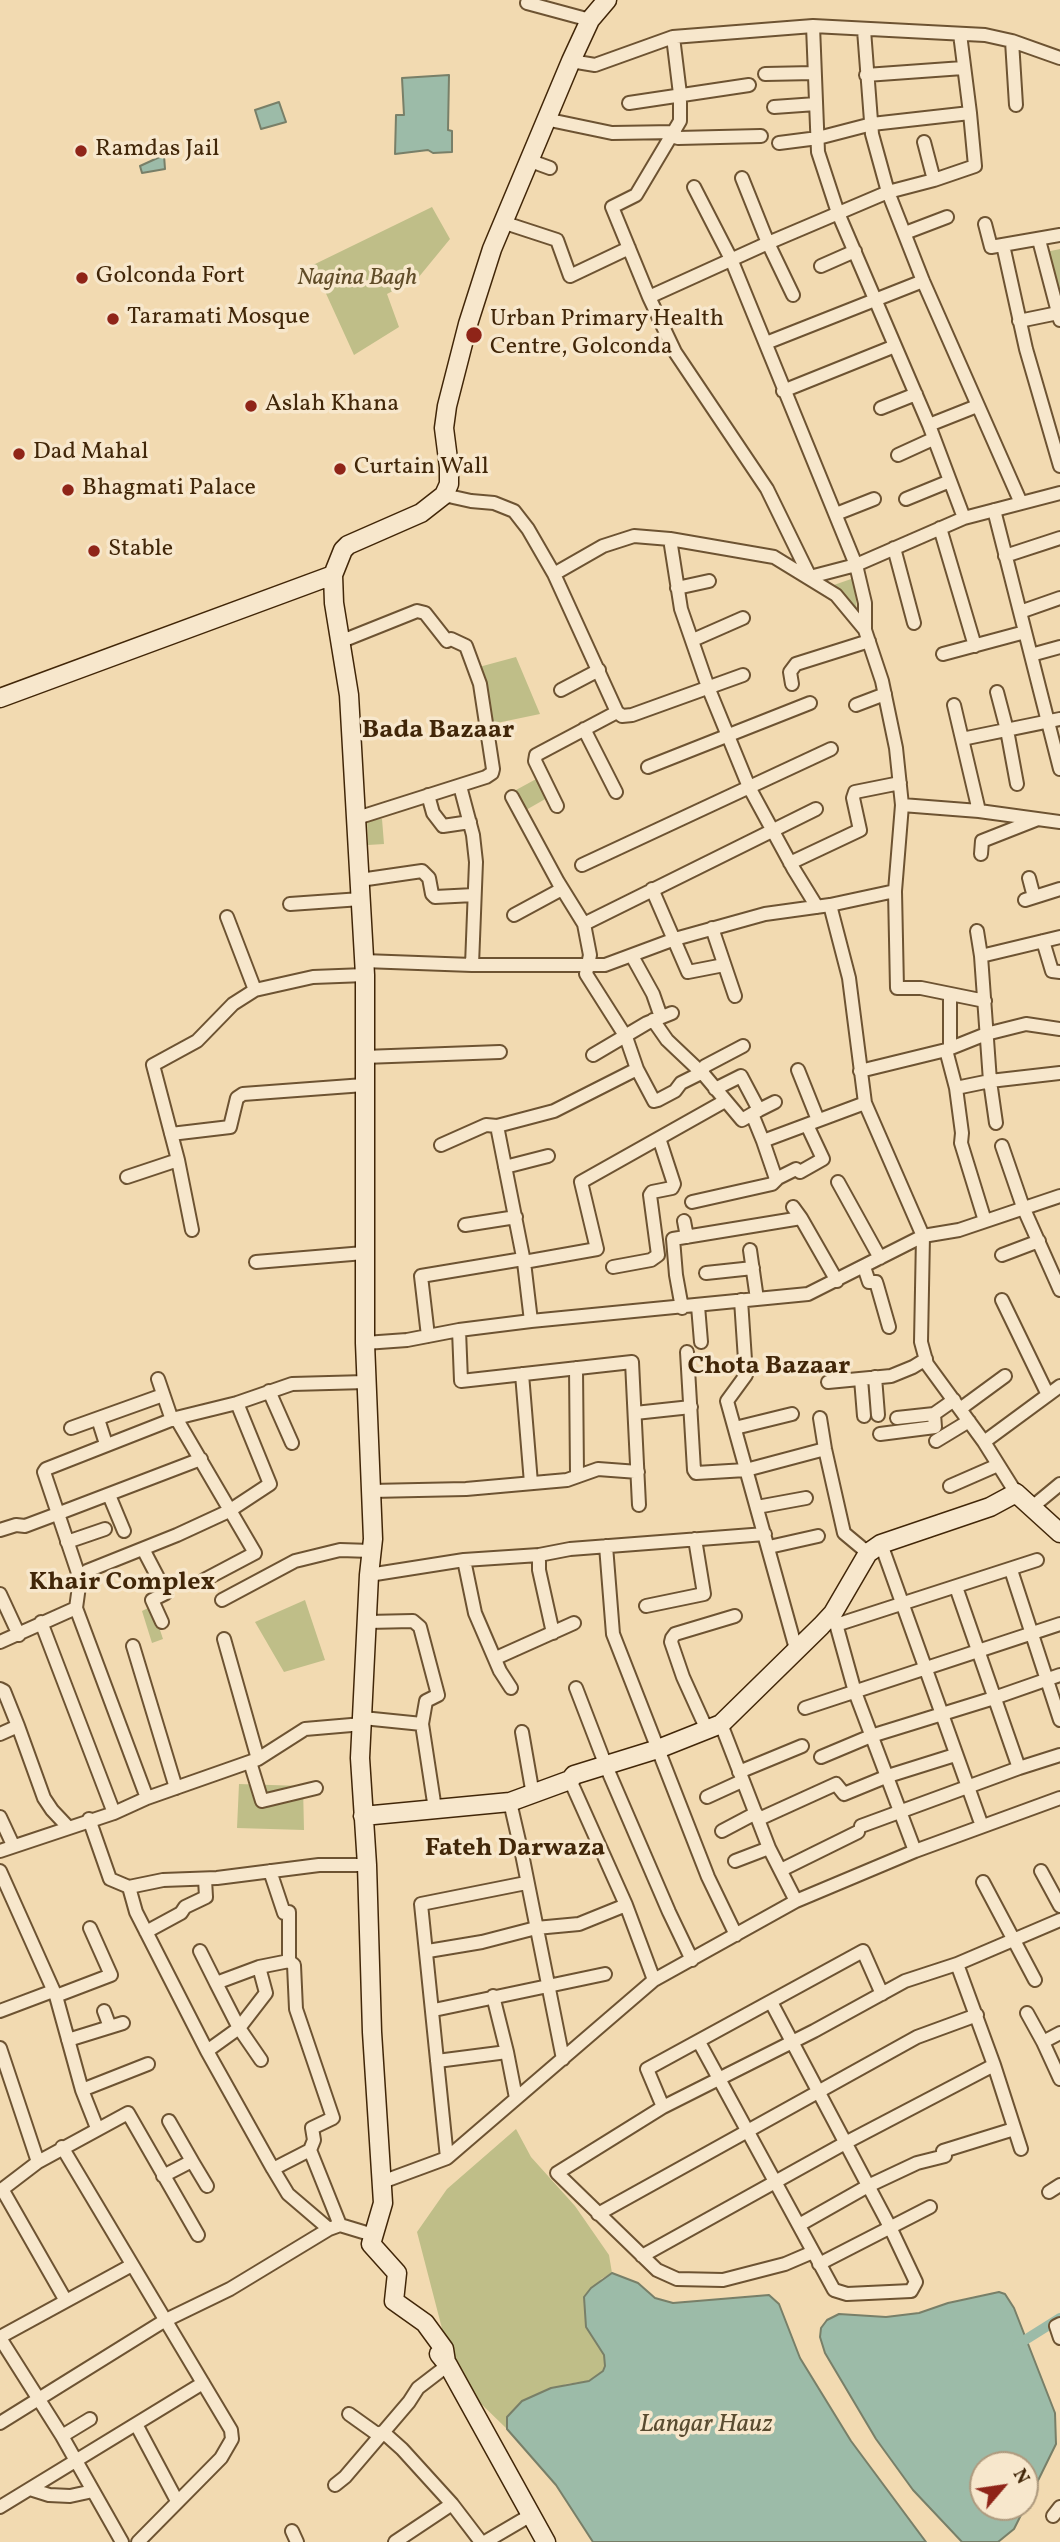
<!DOCTYPE html>
<style>
body{margin:0}
#map{position:relative;width:1060px;height:2542px;overflow:hidden;background:#f2dab1;font-family:Vollkorn,serif}
canvas{display:block}
.north{position:absolute;left:969px;top:2451px;width:70px;height:70px;box-sizing:border-box;background:#f7e7cc;border:2px solid #ae9a7e;border-radius:50%;rotate:61deg;font-size:19px;font-weight:700;line-height:28px;text-align:center;color:#412608}
.north::after{content:'';display:block;margin:auto;width:24px;height:32px;background:#8f2418;clip-path:polygon(50% 0,100% 100%,50% 72%,0 100%)}
</style>
<div id="map">
<canvas width="1060" height="2542"></canvas>
<div class="north">N</div>
</div>
<script>
const g = document.querySelector('canvas').getContext('2d');
g.lineJoin = 'round';
function fillPath(path, color) { g.fillStyle = color; g.fill(path, 'evenodd'); }
const shape = rows => new Path2D(rows.map(r => 'M' + r).join(''));
function trace(path, color, width, dash) { g.strokeStyle = color; g.lineWidth = width; g.lineCap = dash ? 'butt' : 'round'; g.setLineDash(dash || []); g.stroke(path); }
function label(font, color, halo, rows, align = 'center') {
  g.font = font + ' Vollkorn,serif'; g.lineWidth = 7; g.setLineDash([]); g.textBaseline = 'middle'; g.strokeStyle = halo; g.fillStyle = color; for (const [text, x, y, turn = 0] of rows) {
    g.save(); g.translate(x, y); g.rotate((+turn || 0) * Math.PI / 180); g.textAlign = isNaN(turn) ? turn : align; if (halo) g.strokeText(text, 0, 0); g.fillText(text, 0, 0); g.restore();
  }
}
fillPath(shape([
 [432,207,450,239,418,278,387,294,399,327,354,355,313,265],
 [1060,249,1060,302,1046,252],
 [854,578,857,611,831,586],
 [516,657,540,714,492,724,479,667],
 [538,778,547,798,526,810,516,790],
 [382,819,384,844,368,845,367,820],
 [305,1600,325,1660,284,1672,255,1622],
 [152,1606,163,1639,152,1643,142,1611],
 [239,1784,303,1786,304,1830,237,1828],
 [516,2129,531,2157,575,2206,609,2255,612,2273,601,2279,586,2327,604,2355,605,2366,603,2372,589,2381,566,2384,507,2417,507,2429,473,2396,446,2344,417,2232,447,2189]
]), '#bfbe88');
const water = shape([
 [449,75,448,130,452,131,452,152,433,153,428,150,395,154,396,115,404,115,402,78,449,75],
 [279,102,286,122,261,129,255,110,279,102],
 [164,155,165,169,142,173,140,166,164,155],
 [612,2273,638,2283,655,2298,673,2303,769,2295,779,2304,800,2358,851,2441,926,2542,593,2542,556,2485,507,2429,507,2417,522,2401,551,2388,589,2381,603,2371,605,2366,604,2355,586,2327,584,2297,591,2288,612,2273],
 [999,2292,1005,2294,1014,2308,1055,2413,1056,2444,1025,2507,1025,2465,983,2465,983,2507,1025,2507,1014,2529,998,2542,962,2542,913,2490,876,2439,825,2353,820,2337,821,2328,827,2320,839,2314,886,2317,919,2313,948,2303,999,2292]
]);
fillPath(water, '#9cbba8');
trace(water, '#787f68', 2);
trace(shape([
 [1017,2345,1060,2318]
]), '#9cbba8', 10);
const street = shape([
 [528,0,527,3,590,20],
 [813,26,818,152,838,213,929,425,964,518],
 [864,30,872,134,888,192,923,281,1021,503],
 [673,37,680,94,680,121,636,195,612,207,649,297,675,352,767,489,810,577,856,565,964,518,1060,493],
 [1012,41,1016,105],
 [571,61,595,65,673,37,813,26,985,35,1012,41,1060,58],
 [765,74,814,73],
 [866,75,963,68],
 [629,103,749,85],
 [774,107,816,104],
 [545,119,612,133,675,132],
 [672,136,678,138,761,136],
 [924,142,934,180],
 [779,143,818,138,872,124,970,113,960,34],
 [528,160,550,168],
 [742,178,768,243,793,295],
 [694,187,731,259,856,565,865,603,865,630],
 [502,222,557,240,570,276,629,248],
 [985,224,991,247,1060,235],
 [905,233,947,217],
 [1039,240,1060,320],
 [1003,245,1026,349,1060,466],
 [821,266,855,251],
 [649,297,768,243,888,192,934,180,975,166,970,113],
 [1019,321,1058,313],
 [766,343,923,281],
 [783,391,895,346],
 [881,408,916,394],
 [929,425,977,406],
 [898,455,933,439],
 [444,495,471,501,494,503,514,511,528,529,554,574,617,712,622,716,632,715,743,675],
 [906,499,950,481],
 [994,510,1060,769],
 [836,514,874,499],
 [940,528,975,646],
 [670,539,681,609,708,687,749,787,793,868,817,907],
 [894,548,914,623],
 [1005,556,1060,538],
 [554,574,603,546,634,536,670,539,774,557,836,595,865,630,882,681,896,748,902,805,895,891,897,988,921,988,985,1001],
 [677,588,709,581],
 [1020,612,1060,598],
 [693,640,743,618],
 [342,641,417,611,425,613,447,641,451,639,466,646,480,684,493,769,492,773,486,777,357,818],
 [943,654,1025,632],
 [1031,655,1060,647],
 [792,684,790,672,796,664,869,641],
 [561,690,599,670],
 [997,692,1007,730,1017,784],
 [856,705,885,694],
 [954,705,979,811],
 [584,729,616,792],
 [962,739,1060,719],
 [648,767,810,703],
 [460,786,473,835,476,862,472,965],
 [428,795,433,813,443,826,470,822],
 [902,805,979,811,1060,822],
 [557,806,535,761,536,755,617,712],
 [981,854,982,841,1038,819],
 [790,863,860,830,853,798,855,792,900,783],
 [582,865,831,749],
 [1029,878,1034,897],
 [360,880,422,871,429,878,432,894,435,897,474,895],
 [652,889,688,972,724,965],
 [1025,900,1060,889],
 [290,904,361,899],
 [830,905,849,978,865,1103,923,1236,921,1342,927,1364,984,1442,1016,1493],
 [514,915,562,889],
 [227,917,255,990],
 [584,924,816,809],
 [712,928,735,996],
 [977,931,981,956,990,1081,996,1123],
 [1043,941,1052,971,1060,972],
 [632,956,653,994,661,1017],
 [981,956,1060,937],
 [364,961,472,965,605,965,675,939,765,914,830,905,895,891],
 [950,994,950,1048],
 [653,1020,667,1040,705,1076,742,1120,752,1114,763,1141,865,1103],
 [946,1050,956,1088,990,1081,1060,1073],
 [593,1055,647,1023,672,1013],
 [364,1057,500,1052],
 [637,1069,654,1101,658,1100,675,1091,681,1083,701,1073,705,1066,743,1046],
 [798,1070,818,1120],
 [860,1071,946,1050,986,1034,1026,1024,1060,1029],
 [956,1088,962,1133,961,1143,985,1221],
 [715,1089,741,1076,759,1110,752,1114],
 [759,1110,775,1102],
 [497,1126,524,1262,531,1321],
 [171,1134,230,1127,237,1098,243,1094,364,1085],
 [763,1141,776,1179,796,1169,800,1172,823,1159,807,1125],
 [441,1145,486,1125,497,1126,554,1111,637,1069,626,1037,586,974,590,955,584,924,558,882,512,797],
 [1002,1146,1023,1207,1060,1290],
 [505,1167,548,1156],
 [127,1177,178,1160],
 [838,1182,880,1258],
 [692,1202,772,1184,777,1179],
 [793,1207,801,1218],
 [684,1221,687,1237],
 [465,1225,516,1217],
 [192,1230,178,1160,153,1065,197,1041,233,1004,255,990,313,977,365,975],
 [750,1250,757,1299],
 [1002,1255,1039,1241],
 [256,1262,364,1253],
 [524,1262,597,1249,581,1182,725,1101],
 [613,1267,651,1260,658,1255,650,1195,652,1192,672,1188,674,1184,659,1138],
 [864,1267,869,1282,876,1282,877,1285,889,1327],
 [706,1273,753,1268],
 [741,1300,746,1375,727,1401,796,1649],
 [1002,1300,1048,1395],
 [698,1306,701,1342],
 [682,1308,676,1275,673,1239,801,1218,837,1281],
 [459,1330,461,1381,632,1362,639,1505],
 [428,1336,421,1276,523,1259],
 [365,1343,407,1340,459,1330,531,1321,808,1294,923,1236,959,1230,1060,1196],
 [687,1352,694,1470,696,1473,746,1470,825,1449],
 [576,1368,577,1474],
 [522,1374,531,1483],
 [875,1377,878,1415],
 [158,1379,172,1420],
 [861,1379,864,1416],
 [828,1382,891,1376,913,1367,926,1359],
 [269,1391,292,1443],
 [960,1409,1005,1376],
 [635,1413,691,1407],
 [176,1418,255,1553,204,1580],
 [820,1418,825,1449,844,1533,868,1553],
 [897,1418,934,1414,954,1400],
 [98,1419,106,1444],
 [71,1428,163,1395],
 [735,1428,792,1414],
 [880,1434,935,1427,934,1414],
 [936,1441,969,1421],
 [984,1442,1060,1386],
 [950,1486,998,1465],
 [371,1491,466,1489,567,1480,598,1469,638,1472],
 [109,1495,124,1531],
 [757,1507,806,1498],
 [1031,1508,1060,1484],
 [0,1530,16,1525,25,1526,57,1514,201,1459],
 [67,1542,105,1529],
 [881,1544,982,1826],
 [606,1546,613,1634,708,1877,736,1935],
 [769,1547,818,1536],
 [143,1549,166,1593,152,1600,162,1622],
 [539,1555,539,1570,553,1633],
 [464,1560,475,1613,500,1671,511,1688],
 [1011,1570,1060,1720],
 [369,1575,464,1560,539,1555,570,1549,765,1534],
 [80,1579,87,1571,177,1535,229,1511,270,1484,237,1403],
 [956,1587,1019,1768],
 [0,1594,19,1635],
 [222,1600,295,1561,340,1550,371,1551],
 [646,1606,704,1594,695,1539],
 [833,1613,855,1692,915,1851],
 [41,1622,114,1813],
 [367,1622,413,1621,420,1627,438,1695,426,1701,422,1724,435,1809],
 [836,1625,1037,1560],
 [224,1639,258,1759],
 [0,1642,76,1608],
 [133,1646,176,1788],
 [496,1658,574,1623],
 [576,1688,606,1766,669,1912,692,1960],
 [0,1689,4,1691,18,1726,44,1798,52,1810,68,1827],
 [805,1708,1060,1624],
 [363,1718,422,1724],
 [721,1724,769,1848,796,1901],
 [707,1730,683,1677,671,1642,672,1638,675,1634,735,1616],
 [522,1732,533,1795],
 [0,1734,18,1726],
 [821,1757,871,1736,994,1698,1060,1675],
 [250,1762,262,1801,316,1788],
 [739,1772,802,1746],
 [570,1780,626,1905,654,1980],
 [707,1797,742,1781],
 [147,1798,76,1608,80,1579,44,1472,46,1469,176,1418,237,1403,292,1384,366,1382],
 [510,1802,522,1854,563,2059],
 [0,1817,13,1845],
 [89,1819,110,1879,129,1887,136,1912,207,2051,273,2169,288,2194,329,2229],
 [759,1819,836,1784,844,1794,888,1776,955,1755],
 [861,1826,1019,1768,1060,1755],
 [722,1831,756,1813],
 [0,1851,114,1813,147,1798,258,1759,305,1729,363,1724],
 [735,1861,769,1848],
 [781,1870,858,1832],
 [0,1871,56,1996,82,2090,97,2128],
 [1041,1871,1060,1906],
 [983,1882,1035,1980],
 [129,1887,163,1880,217,1878,319,1865,367,1865],
 [146,1932,181,1913,185,1907,206,1897,205,1879],
 [200,1951,216,1983,259,1967,289,1961,289,1912,284,1913,270,1871],
 [428,1951,482,1942,536,1928,579,1924,626,1905],
 [289,1961,294,1965,296,2009,333,2118,312,2128,314,2140,310,2150],
 [957,1964,994,2065,1021,2149],
 [216,1983,239,2028,266,1993,259,1967],
 [56,1996,111,1975,90,1928],
 [493,1996,507,2052],
 [434,2010,605,1974],
 [0,2011,53,1991],
 [104,2011,110,2027],
 [1027,2013,1043,2042],
 [1060,2033,1043,2042,1060,2079],
 [68,2040,123,2023],
 [699,2042,834,2290,847,2294,911,2291,916,2282,890,2227,771,2002],
 [0,2048,38,2162],
 [207,2051,239,2028,261,2060],
 [437,2061,507,2052,516,2098],
 [82,2090,148,2064],
 [663,2107,647,2069,863,1951,882,1994],
 [62,2147,231,2430,232,2439,221,2458,138,2542],
 [447,2158,421,1904,526,1883],
 [192,2161,207,2186],
 [273,2169,310,2150,340,2225],
 [163,2176,192,2161,169,2121],
 [382,2182,447,2158,654,1980,796,1901,915,1851,1060,1798],
 [2,2189,66,2301],
 [0,2191,38,2162,128,2113,198,2235],
 [1049,2192,1060,2185],
 [598,2214,917,2037,977,2015],
 [799,2225,868,2186,917,2163,945,2156,943,2151,1014,2129],
 [813,2252,785,2264,723,2280,677,2279,657,2270,557,2173,663,2107,814,2031,905,1981,957,1964,1060,1920],
 [642,2256,847,2142,994,2065],
 [819,2264,930,2207],
 [1060,2324,1056,2326,1060,2338],
 [0,2337,132,2265],
 [0,2338,62,2436,122,2542],
 [349,2414,377,2434,383,2432,402,2449,452,2504,481,2542],
 [0,2423,164,2321,230,2289,329,2229,340,2225,373,2235],
 [137,2426,177,2501],
 [62,2436,90,2419],
 [335,2485,345,2477,409,2402,418,2388,448,2365],
 [30,2489,49,2495,70,2496,93,2491],
 [0,2507,203,2383],
 [1053,2516,1060,2507],
 [292,2531,297,2542],
 [395,2542,452,2504],
 [485,2542,531,2515]
]);
const secondary = shape([
 [0,698,333,575],
 [363,1816,510,1802,570,1780,574,1775,658,1749,721,1724,821,1626,833,1613,868,1553,881,1544,990,1507,1016,1493,1060,1533],
 [439,2354,448,2365,546,2542],
 [446,2362,444,2349,425,2323,394,2301,397,2273,371,2244,383,2203,372,2032,367,1865,360,1758,369,1575,373,1539,365,1343,365,975,349,695,334,603,333,575,343,550,348,545,421,513,444,495,449,484,449,467,444,428,447,406,468,324,492,249,571,61,590,20,607,0]
]);
trace(street, '#6d5332', 16);
trace(secondary, '#412608', 21);
trace(street, '#f7e7cc', 12);
trace(secondary, '#f7e7cc', 18);
for (const [x, y, r, color] of [
 [81,151,7,"#8f2418"],
 [82,278,7,"#8f2418"],
 [113,319,7,"#8f2418"],
 [474,335,9,"#8f2418"],
 [251,406,7,"#8f2418"],
 [19,454,7,"#8f2418"],
 [340,469,7,"#8f2418"],
 [68,490,7,"#8f2418"],
 [94,551,7,"#8f2418"]
]) { const dot = new Path2D(); dot.arc(x, y, r, 0, 2 * Math.PI); g.fillStyle = color; g.fill(dot); trace(dot, '#f7e7cc', 2.5); }
label('24px', '#412608', '#f7e7cc', [
 ["Ramdas Jail",95,151],
 ["Golconda Fort",96,278],
 ["Taramati Mosque",127,319],
 ["Urban Primary Health",490,321],
 ["Centre, Golconda",490,349],
 ["Aslah Khana",265,406],
 ["Dad Mahal",33,454],
 ["Curtain Wall",354,469],
 ["Bhagmati Palace",82,490],
 ["Stable",108,551]
], 'left');
label('italic 24px', '#604c28', '#f7e7cc', [
 ["Nagina Bagh",357,280]
]);
label('bold 26px', '#412608', '#f7e7cc', [
 ["Bada Bazaar",438,732],
 ["Chota Bazaar",769,1368],
 ["Khair Complex",122,1584],
 ["Fateh Darwaza",515,1850]
]);
label('italic 26px', '#584b30', '#f7e7cc', [
 ["Langar Hauz",706,2426]
]);
</script>
